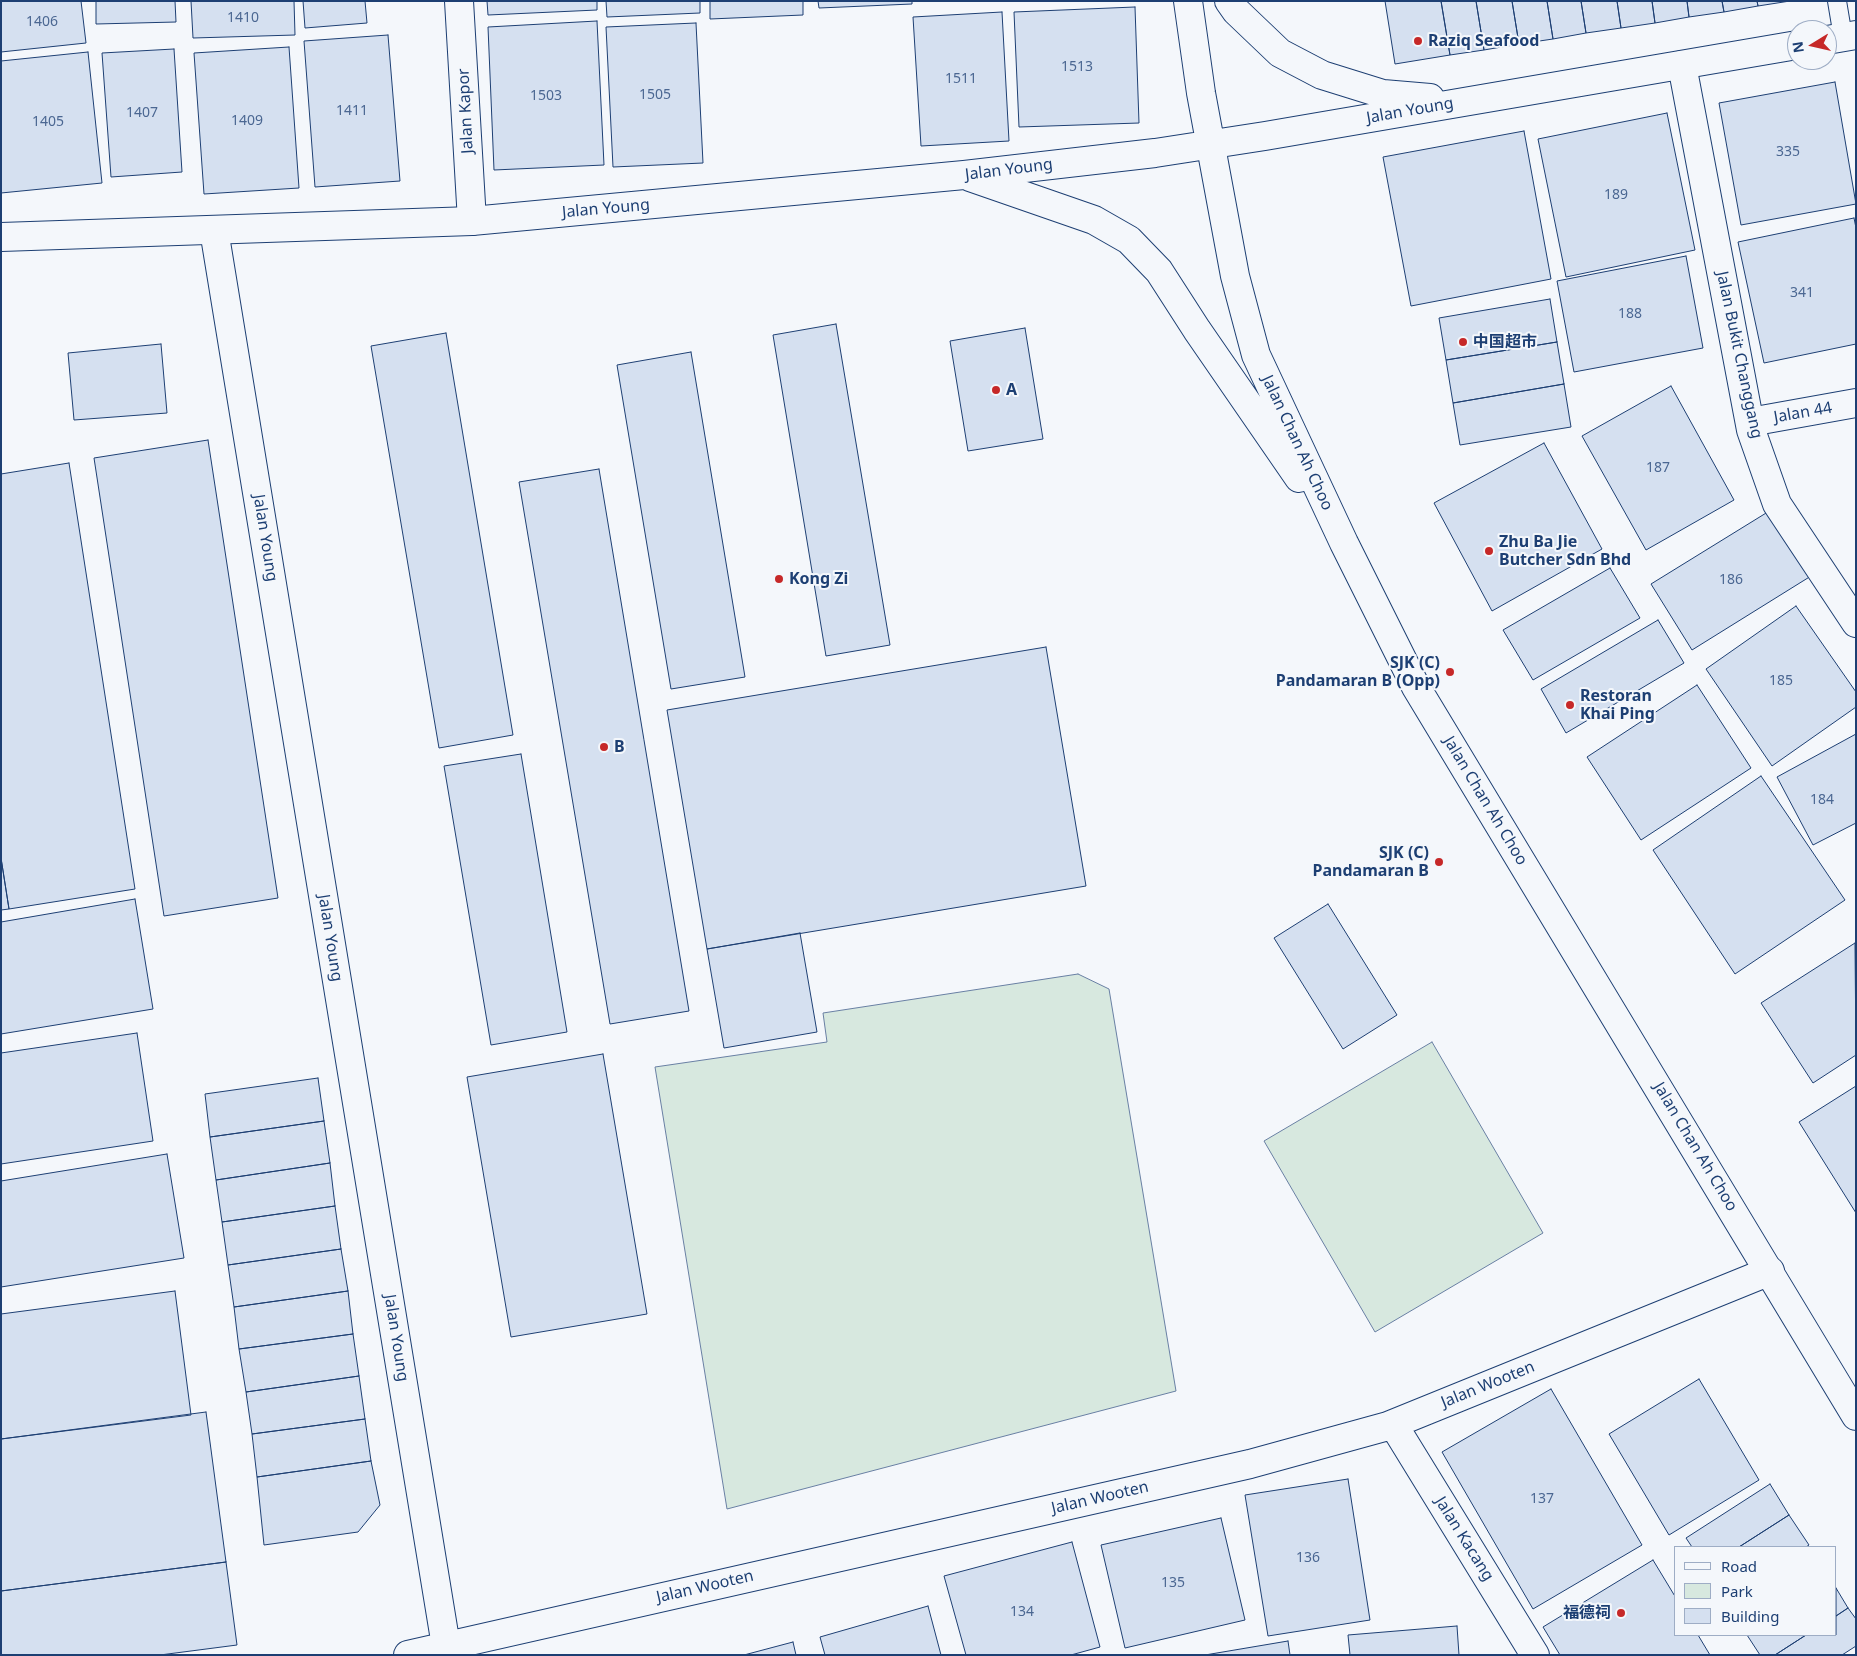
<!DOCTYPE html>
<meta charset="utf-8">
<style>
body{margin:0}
#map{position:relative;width:1857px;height:1656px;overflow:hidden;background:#f4f7fb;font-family:"Noto Sans",sans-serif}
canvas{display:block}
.frame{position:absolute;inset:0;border:2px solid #1d3f73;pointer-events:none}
.legend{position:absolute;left:1674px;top:1546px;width:162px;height:90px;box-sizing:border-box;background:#f4f7fb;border:1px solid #9eadc5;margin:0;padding:6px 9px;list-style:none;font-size:15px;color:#1d3f73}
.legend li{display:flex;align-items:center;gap:10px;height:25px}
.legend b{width:25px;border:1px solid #9eadc5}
.north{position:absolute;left:1787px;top:20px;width:50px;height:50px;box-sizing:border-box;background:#f4f7fb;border:1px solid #9eadc5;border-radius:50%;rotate:261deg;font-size:14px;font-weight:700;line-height:20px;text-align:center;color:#1d3f73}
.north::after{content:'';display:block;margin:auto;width:18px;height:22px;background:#c62828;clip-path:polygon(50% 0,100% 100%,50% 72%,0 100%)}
</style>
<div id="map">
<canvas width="1857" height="1656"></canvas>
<div class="frame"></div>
<ul class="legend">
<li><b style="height:6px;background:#f4f7fb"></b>Road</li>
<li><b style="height:14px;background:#d7e8df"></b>Park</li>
<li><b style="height:14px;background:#d5e0f0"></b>Building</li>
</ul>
<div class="north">N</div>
</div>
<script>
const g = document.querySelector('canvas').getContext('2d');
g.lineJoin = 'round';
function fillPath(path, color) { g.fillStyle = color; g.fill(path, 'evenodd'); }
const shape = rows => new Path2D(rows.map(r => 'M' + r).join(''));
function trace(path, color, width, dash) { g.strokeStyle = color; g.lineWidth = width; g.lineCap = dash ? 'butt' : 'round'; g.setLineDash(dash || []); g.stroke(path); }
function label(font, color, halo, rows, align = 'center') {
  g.font = font + ' "Noto Sans","Noto Sans SC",sans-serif'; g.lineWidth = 4; g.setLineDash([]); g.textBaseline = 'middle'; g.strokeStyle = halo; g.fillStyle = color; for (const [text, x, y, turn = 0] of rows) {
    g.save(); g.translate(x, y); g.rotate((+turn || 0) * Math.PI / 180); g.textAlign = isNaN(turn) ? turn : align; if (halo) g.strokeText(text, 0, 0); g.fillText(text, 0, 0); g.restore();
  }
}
const green = shape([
 [1078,974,1109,989,1176,1391,727,1509,655,1067,827,1042,823,1013,1078,974],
 [1432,1042,1543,1233,1375,1332,1264,1141,1432,1042]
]);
fillPath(green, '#d7e8df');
trace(green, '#687fa3', 1);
const building = shape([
 [1,1,81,1,86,43,1,52,1,1],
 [96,1,175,1,176,22,96,24,96,1],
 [191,1,294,1,295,35,193,38,191,1],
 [303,1,365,1,367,23,305,28,303,1],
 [487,1,597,1,597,10,488,15,487,1],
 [606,1,700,1,700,13,607,17,606,1],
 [710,1,803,1,803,15,710,19,710,1],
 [818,1,912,1,912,4,819,8,818,1],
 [1385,1,1441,1,1450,55,1395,64,1385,1],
 [1441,1,1476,1,1484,50,1450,55,1441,1],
 [1476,1,1512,1,1519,44,1484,50,1476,1],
 [1512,1,1547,1,1553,39,1519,44,1512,1],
 [1547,1,1581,1,1586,33,1553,39,1547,1],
 [1581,1,1617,1,1621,28,1586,33,1581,1],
 [1617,1,1652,1,1655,23,1621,28,1617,1],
 [1652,1,1687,1,1689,17,1655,23,1652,1],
 [1687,1,1722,1,1724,12,1689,17,1687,1],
 [1722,1,1757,1,1758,6,1724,12,1722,1],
 [1757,1,1790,1,1758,6,1757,1],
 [1135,7,1139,123,1019,127,1014,12,1135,7],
 [1002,12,1009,141,921,146,913,17,1002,12],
 [597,21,604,165,494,170,488,27,597,21],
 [696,23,703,163,613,167,606,27,696,23],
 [388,35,400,181,315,187,304,41,388,35],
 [289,47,299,188,204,194,194,53,289,47],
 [174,49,182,172,111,177,102,53,174,49],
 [88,52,102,183,1,193,1,61,88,52],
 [1835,82,1856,204,1741,225,1719,103,1835,82],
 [1667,113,1695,250,1566,277,1538,139,1667,113],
 [1524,131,1551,279,1411,306,1383,157,1524,131],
 [1854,218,1856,228,1856,344,1764,363,1738,242,1854,218],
 [1686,256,1703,348,1574,372,1557,281,1686,256],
 [1550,299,1557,342,1446,360,1439,318,1550,299],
 [836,324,890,645,826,656,773,335,836,324],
 [1025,328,1043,439,968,451,950,341,1025,328],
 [446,333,513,735,439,748,371,346,446,333],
 [1557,342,1564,384,1453,403,1446,360,1557,342],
 [161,344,167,413,74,420,68,353,161,344],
 [691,352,745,677,671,689,617,365,691,352],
 [1564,384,1571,427,1460,445,1453,403,1564,384],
 [1671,386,1734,500,1646,550,1582,436,1671,386],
 [208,440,278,898,164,916,94,458,208,440],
 [1544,443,1602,549,1492,611,1434,503,1544,443],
 [69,463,135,889,9,909,1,858,1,474,69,463],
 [599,469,689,1011,610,1024,519,482,599,469],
 [1771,510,1811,576,1692,650,1651,584,1771,510],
 [1610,568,1640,618,1533,680,1503,630,1610,568],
 [1796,606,1856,692,1856,707,1772,766,1706,669,1796,606],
 [1658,620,1684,663,1566,733,1541,689,1658,620],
 [1046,647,1086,886,707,949,667,710,1046,647],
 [1697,685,1751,768,1641,840,1587,757,1697,685],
 [1856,734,1856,823,1813,845,1777,777,1856,734],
 [521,754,567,1032,491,1045,444,766,521,754],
 [1761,776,1845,900,1735,974,1653,850,1761,776],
 [1,858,9,909,1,910,1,858],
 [135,899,153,1009,1,1034,1,922,135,899],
 [1328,904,1397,1015,1343,1049,1274,938,1328,904],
 [800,933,817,1032,724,1048,707,949,800,933],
 [1855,943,1856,1055,1813,1083,1761,1003,1855,943],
 [137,1033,153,1141,1,1164,1,1053,137,1033],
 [603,1054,647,1314,511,1337,467,1077,603,1054],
 [318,1078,324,1121,210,1137,205,1094,318,1078],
 [1856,1086,1856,1213,1799,1122,1856,1086],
 [324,1121,330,1163,216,1180,210,1137,324,1121],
 [167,1154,184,1258,1,1287,1,1181,167,1154],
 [330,1163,335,1206,222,1222,216,1180,330,1163],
 [335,1206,341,1249,228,1265,222,1222,335,1206],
 [341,1249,348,1291,234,1307,228,1265,341,1249],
 [175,1291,191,1415,1,1439,1,1314,175,1291],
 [348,1291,353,1334,239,1349,234,1307,348,1291],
 [353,1334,359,1376,246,1392,239,1349,353,1334],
 [359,1376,365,1419,252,1434,246,1392,359,1376],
 [1699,1379,1759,1480,1669,1535,1609,1434,1699,1379],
 [1551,1389,1642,1545,1533,1609,1442,1452,1551,1389],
 [206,1412,226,1562,1,1591,1,1439,206,1412],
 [365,1419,371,1461,257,1477,252,1434,365,1419],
 [371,1461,380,1505,358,1532,264,1545,257,1477,371,1461],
 [1348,1479,1370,1620,1268,1636,1245,1495,1348,1479],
 [1770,1484,1789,1515,1739,1547,1692,1547,1686,1538,1770,1484],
 [1789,1515,1809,1545,1806,1547,1739,1547,1789,1515],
 [1221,1518,1245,1620,1125,1648,1101,1545,1221,1518],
 [1072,1542,1100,1647,1071,1655,966,1655,944,1576,1072,1542],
 [1653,1560,1676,1598,1676,1635,1698,1635,1710,1655,1560,1655,1543,1627,1653,1560],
 [226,1562,237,1645,160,1655,1,1655,1,1591,226,1562],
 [1836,1588,1848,1608,1836,1616,1836,1588],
 [928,1606,941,1655,825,1655,820,1637,928,1606],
 [1848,1608,1856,1619,1856,1646,1842,1655,1775,1655,1806,1635,1836,1635,1836,1616,1848,1608],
 [1457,1626,1459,1655,1350,1655,1348,1635,1457,1626],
 [1747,1635,1806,1635,1775,1655,1760,1655,1747,1635],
 [1288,1641,1290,1655,1205,1655,1288,1641],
 [793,1642,796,1655,744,1655,793,1642]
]);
fillPath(building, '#d5e0f0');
trace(building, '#1d3f73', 1);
const lane = shape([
 [1837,1,1843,37]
]);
const street = shape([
 [459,1,472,221],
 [1682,65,1751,430,1777,504,1856,623],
 [214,230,446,1646],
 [1750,422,1856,403],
 [1393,1424,1535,1655],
 [408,1655,1250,1464,1388,1426,1770,1271]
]);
const secondary = shape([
 [1188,1,1201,93,1235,276,1256,355,1344,543,1416,687,1856,1416],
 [1229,1,1236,11,1280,53,1322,75,1383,94,1430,98],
 [1827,40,1856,35],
 [970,177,1094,220,1129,240,1159,271,1197,330,1299,478],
 [1,237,472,221,964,175,1155,153,1265,136,1797,45]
]);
trace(lane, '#1d3f73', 20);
trace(street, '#1d3f73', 30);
trace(secondary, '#1d3f73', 30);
trace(lane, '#f4f7fb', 18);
trace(street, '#f4f7fb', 28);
trace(secondary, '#f4f7fb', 28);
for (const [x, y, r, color] of [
 [1418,41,5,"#c62828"],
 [1463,342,5,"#c62828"],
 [996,390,5,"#c62828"],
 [1489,551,5,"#c62828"],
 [779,579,5,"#c62828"],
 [1450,672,5,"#c62828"],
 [1570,705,5,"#c62828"],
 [604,747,5,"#c62828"],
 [1439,862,5,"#c62828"],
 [1621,1613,5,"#c62828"]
]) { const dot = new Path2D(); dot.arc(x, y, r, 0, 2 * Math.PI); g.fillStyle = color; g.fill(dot); trace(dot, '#f4f7fb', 2); }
label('14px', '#4b6792', null, [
 ["1410",243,18],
 ["1406",42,22],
 ["1513",1077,67],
 ["1511",961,79],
 ["1505",655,95],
 ["1503",546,96],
 ["1411",352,111],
 ["1407",142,113],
 ["1409",247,121],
 ["1405",48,122],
 ["335",1788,152],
 ["189",1616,195],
 ["341",1802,293],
 ["188",1630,314],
 ["187",1658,468],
 ["186",1731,580],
 ["185",1781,681],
 ["184",1822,800],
 ["137",1542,1499],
 ["136",1308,1558],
 ["135",1173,1583],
 ["134",1022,1612]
]);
label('bold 16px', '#1d3f73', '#f4f7fb', [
 ["Raziq Seafood",1428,41],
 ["中国超市",1473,342],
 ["A",1006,390],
 ["Zhu Ba Jie",1499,542],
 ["Butcher Sdn Bhd",1499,560],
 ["Kong Zi",789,579],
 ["SJK (C)",1440,663,"right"],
 ["Pandamaran B (Opp)",1440,681,"right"],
 ["Restoran",1580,696],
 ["Khai Ping",1580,714],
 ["B",614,747],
 ["SJK (C)",1429,853,"right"],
 ["Pandamaran B",1429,871,"right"],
 ["福德祠",1611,1613,"right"]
], 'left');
label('16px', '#1d3f73', '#f4f7fb', [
 ["Jalan Kapor",466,111,-93],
 ["Jalan Young",1410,111,-10],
 ["Jalan Young",1009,170,-7],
 ["Jalan Young",606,209,-5],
 ["Jalan Bukit Changgang",1739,355,78],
 ["Jalan 44",1803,413,-10],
 ["Jalan Chan Ah Choo",1297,443,65],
 ["Jalan Young",265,538,81],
 ["Jalan Chan Ah Choo",1485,801,59],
 ["Jalan Young",330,938,81],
 ["Jalan Chan Ah Choo",1695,1147,59],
 ["Jalan Young",396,1338,81],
 ["Jalan Wooten",1488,1385,-22],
 ["Jalan Wooten",1100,1498,-13],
 ["Jalan Kacang",1464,1539,58],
 ["Jalan Wooten",705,1587,-13]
]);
</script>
